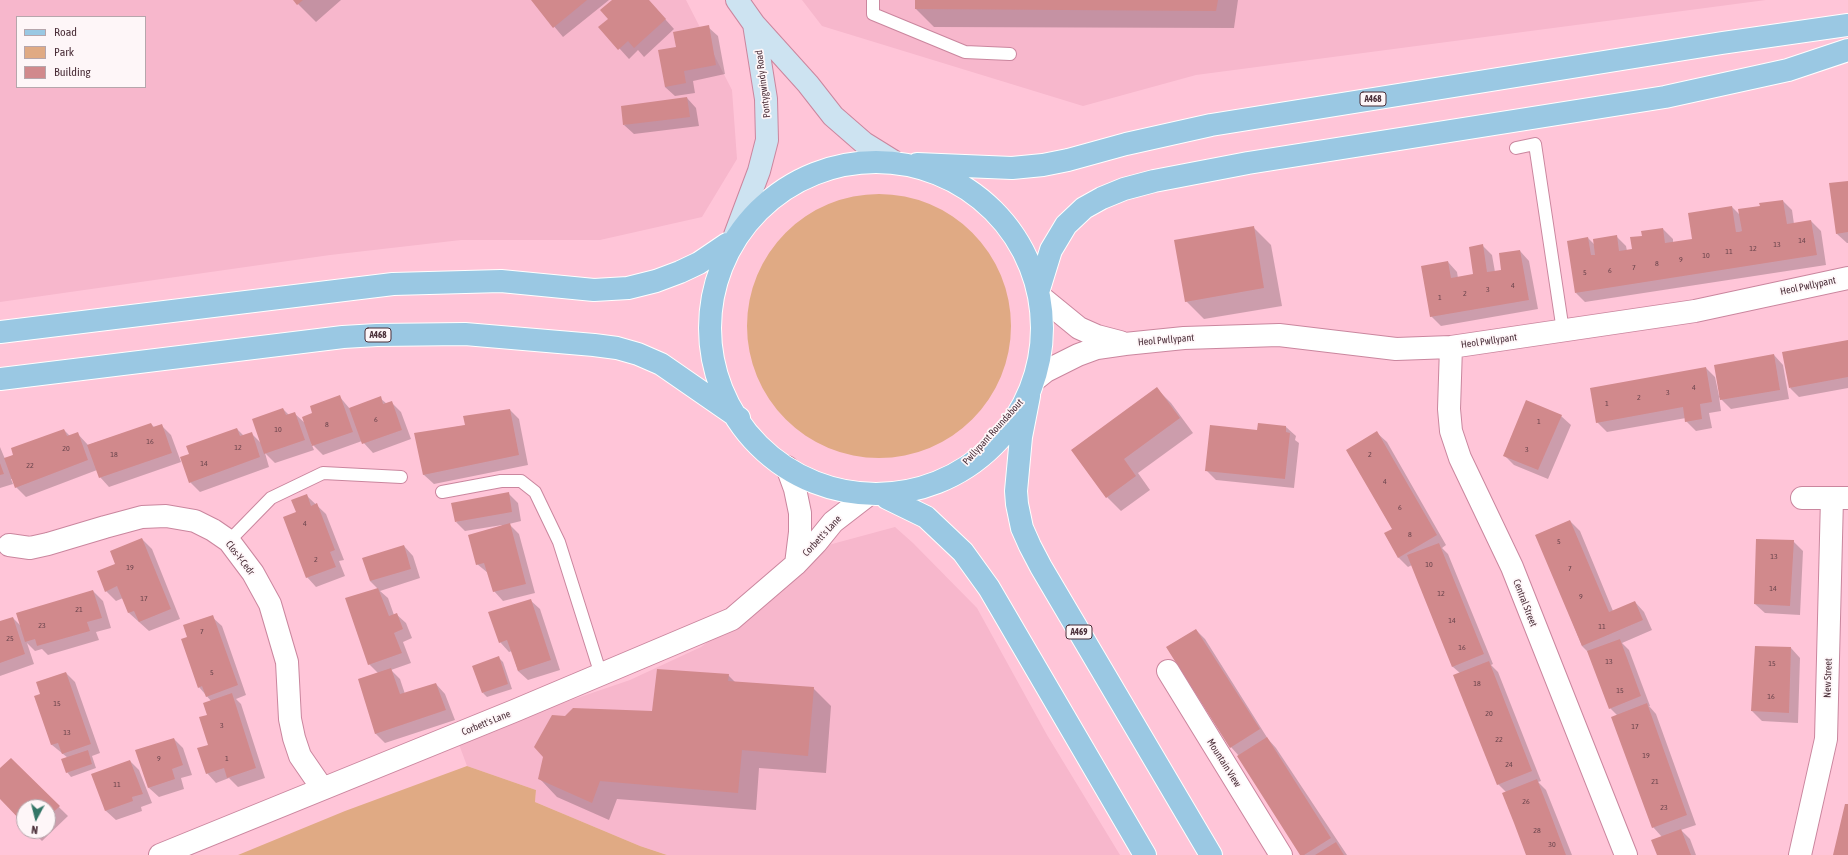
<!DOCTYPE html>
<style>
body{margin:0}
#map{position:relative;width:1848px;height:855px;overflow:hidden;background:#ffc5d8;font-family:"Asap Condensed",sans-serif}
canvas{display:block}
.legend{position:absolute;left:16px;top:16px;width:130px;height:72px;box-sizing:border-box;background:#fef6f8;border:1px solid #b6a6ac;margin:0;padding:5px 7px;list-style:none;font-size:12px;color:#4b2f39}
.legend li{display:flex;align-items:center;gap:8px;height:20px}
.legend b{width:20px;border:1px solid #b6a6ac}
.north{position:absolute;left:16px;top:799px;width:40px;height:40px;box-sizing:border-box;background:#fef6f8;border:1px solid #b6a6ac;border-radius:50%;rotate:187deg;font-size:11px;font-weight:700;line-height:16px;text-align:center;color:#4b2f39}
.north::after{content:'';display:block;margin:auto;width:14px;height:18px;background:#337667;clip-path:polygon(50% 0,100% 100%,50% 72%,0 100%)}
</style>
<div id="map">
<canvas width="1848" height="855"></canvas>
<ul class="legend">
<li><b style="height:5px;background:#9ac8e3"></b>Road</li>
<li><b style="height:11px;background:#e0aa84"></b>Park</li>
<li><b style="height:11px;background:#d1898c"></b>Building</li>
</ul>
<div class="north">N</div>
</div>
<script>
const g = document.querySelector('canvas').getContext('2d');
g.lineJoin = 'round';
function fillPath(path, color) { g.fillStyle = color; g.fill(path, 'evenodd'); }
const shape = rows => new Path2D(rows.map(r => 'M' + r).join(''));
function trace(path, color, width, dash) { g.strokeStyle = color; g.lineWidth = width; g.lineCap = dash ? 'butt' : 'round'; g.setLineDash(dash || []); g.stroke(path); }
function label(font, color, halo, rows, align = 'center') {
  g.font = font + ' "Asap Condensed",sans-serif'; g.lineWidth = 3.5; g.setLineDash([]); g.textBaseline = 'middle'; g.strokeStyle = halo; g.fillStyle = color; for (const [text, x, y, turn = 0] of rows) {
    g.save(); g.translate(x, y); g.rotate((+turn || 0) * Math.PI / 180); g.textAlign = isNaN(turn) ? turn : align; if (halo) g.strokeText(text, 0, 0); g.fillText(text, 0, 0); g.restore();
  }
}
fillPath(shape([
 [0,0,686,0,732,90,737,159,702,217,600,240,461,240,330,255,0,302],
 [17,17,145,17,145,87,17,87],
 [802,0,1766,0,1196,75,1083,106,822,26],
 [895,527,913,543,977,608,1047,735,1120,855,667,855,640,846,535,802,536,790,467,766,457,739,630,680,701,647,779,588,821,547]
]), '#f7b7cc');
fillPath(shape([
 '747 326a132 132 0 1 1 264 0a132 132 0 1 1-264 0Z',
 [467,766,536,790,535,802,640,846,667,855,238,855,345,811]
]), '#e0aa84');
fillPath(shape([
 [294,0,341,0,316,22],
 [532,0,609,0,563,37],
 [613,0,648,0,674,29,644,57,638,50,629,59,600,27,609,19],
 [916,0,1238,0,1234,28,934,27,916,9],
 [708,27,718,36,725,74,693,81,695,93,675,96,665,87,677,48],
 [687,98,696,108,699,126,634,134,624,125],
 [1848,182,1848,243,1847,243,1837,234],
 [1783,201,1792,210,1794,224,1811,221,1821,231,1826,265,1585,302,1576,293,1588,238,1595,245,1616,236,1626,246,1627,251,1633,250,1643,236,1663,229,1673,239,1673,243,1693,240,1732,207,1740,215],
 [1253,227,1271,245,1282,306,1204,319,1186,301],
 [1482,245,1492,255,1495,272,1502,270,1520,251,1529,261,1538,309,1441,326,1431,316,1448,262,1457,272,1458,278,1474,275],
 [1848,341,1848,388,1799,397,1790,388],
 [1774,355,1783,365,1789,399,1731,409,1719,397,1721,411,1709,413,1712,428,1696,431,1686,421,1686,418,1607,432,1597,422,1706,368,1715,377,1719,396,1720,395],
 [1157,389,1171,403,1193,433,1138,473,1150,490,1121,511,1107,497,1072,450],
 [339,396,350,409,380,398,387,404,392,403,401,412,411,439,373,453,362,441,323,455,311,443,314,450,275,463,265,453,269,467,200,492,190,482,190,454,237,429,244,436,251,433,261,443,283,409,289,415,294,413,306,424,314,414],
 [510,410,519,419,528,465,434,484,424,475,415,434,467,425],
 [1561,416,1571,425,1548,479,1514,465,1504,455],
 [151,424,155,428,162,426,171,435,181,462,109,487,100,477,97,470,26,497,16,487,13,479,11,479,13,484,0,488,0,447,5,459,64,430,70,436,77,433,88,445],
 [1286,427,1296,436,1295,440,1299,443,1294,488,1216,480,1206,470,1258,431],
 [1377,433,1387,442,1446,545,1442,548,1448,554,1493,664,1491,665,1498,672,1541,781,1538,782,1546,790,1572,855,1527,855,1506,792,1498,784,1460,673,1453,667,1412,565,1408,567,1399,558,1385,534,1393,529],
 [508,493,518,503,521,521,509,524,519,534,535,593,503,601,494,591,488,573,477,564,502,525,465,531,456,522],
 [307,496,326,514,344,560,339,561,345,576,316,587,307,577,297,512],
 [1570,521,1580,531,1613,611,1635,602,1644,612,1652,630,1622,643,1629,650,1650,706,1649,706,1656,714,1696,825,1681,830,1690,839,1696,855,1658,855,1662,837,1653,827,1617,715,1610,708,1588,652,1582,646,1537,535],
 [142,539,152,549,180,619,149,631,129,613,123,598,116,601,106,591,116,564],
 [1793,541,1803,551,1800,615,1765,613,1755,604],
 [404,546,413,556,420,578,380,591,388,598,394,615,396,614,406,623,412,638,403,642,411,663,391,670,400,679,405,694,436,684,445,694,455,720,385,743,375,733,378,673,369,664,378,589,370,581],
 [93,591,103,601,111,628,96,632,99,640,48,655,42,649,35,651,27,643,34,664,0,676,0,622,13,618,22,627],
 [530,600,540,609,560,670,528,680,518,671,512,651,509,652,500,642],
 [212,617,222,626,246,695,236,699,241,704,265,778,238,787,229,778,216,783,207,773,209,745,208,715,211,701,199,687,188,638],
 [1196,630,1205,639,1268,739,1276,748,1347,855,1302,855,1239,756,1231,747],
 [1791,648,1800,658,1798,723,1762,721,1752,711],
 [498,657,503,662,512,689,487,697,483,693],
 [66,673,75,682,100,753,92,756,96,768,71,777,67,772,68,758,52,745,35,697,41,695],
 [728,675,736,683,813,688,831,706,826,773,759,768,756,810,617,799,609,820,557,797,540,779,565,717,653,712],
 [174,739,183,748,192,775,181,778,184,789,159,797,149,788,137,751],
 [11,760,68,816,42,841,32,831,48,831,48,807,24,807,24,823,0,797,0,769],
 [130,761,139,770,152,803,141,807,142,811,116,820,106,811,92,775]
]), '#0003');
fillPath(shape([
 [293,0,303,0,297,5],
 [531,0,587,0,553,28],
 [612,0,649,0,666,19,634,48,628,41,618,50,598,27,608,19,600,10],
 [915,0,1218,0,1216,11,915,9],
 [709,25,716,65,684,71,686,83,665,87,658,50,676,47,673,32],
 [687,97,690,117,623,125,621,106],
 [1848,181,1848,232,1836,234,1829,183],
 [1783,200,1787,224,1811,220,1817,255,1575,293,1567,241,1588,237,1591,255,1595,255,1593,239,1617,235,1619,251,1632,249,1630,237,1642,236,1641,231,1663,228,1665,243,1692,239,1688,213,1732,206,1736,232,1739,232,1742,231,1738,209,1760,206,1759,203],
 [1254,226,1264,288,1185,302,1174,240],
 [1483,244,1487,272,1501,270,1499,253,1520,250,1529,300,1430,317,1421,266,1448,261,1451,278,1473,274,1469,247],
 [1848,340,1848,377,1789,388,1782,352],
 [1774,354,1780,390,1720,400,1714,365],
 [1706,367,1712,402,1700,404,1702,419,1685,422,1683,407,1596,423,1590,388],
 [1157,387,1180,418,1124,459,1136,476,1106,498,1071,450],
 [340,395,353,432,312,446,302,417,312,413,310,406],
 [381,396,383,404,392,401,402,430,362,444,349,408],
 [1526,400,1562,415,1538,470,1503,456],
 [283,408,286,415,295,412,305,440,264,454,252,419],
 [510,409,519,455,423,475,414,433,465,425,463,416],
 [151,423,153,427,162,424,172,453,99,478,87,445],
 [1258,423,1286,426,1286,432,1290,433,1285,479,1205,471,1210,425,1257,430],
 [237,428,240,436,252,432,260,457,189,483,180,457,189,454,186,446],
 [64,429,67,436,78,432,88,460,15,488,4,458,13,455,11,448],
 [1377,431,1437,535,1398,558,1384,533,1392,529,1346,450],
 [0,463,4,474,0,475],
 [509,492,512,512,455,522,451,503],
 [307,494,311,506,317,503,335,550,330,552,336,567,306,578,283,517,296,512,291,500],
 [1570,520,1609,612,1635,601,1643,620,1582,646,1535,535],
 [510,523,526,584,493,592,484,563,476,565,468,535],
 [142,538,171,609,139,622,134,611,128,613,117,586,105,592,97,571,115,564,110,551],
 [1756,539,1794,540,1790,606,1754,604],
 [1439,543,1484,654,1452,667,1407,555],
 [404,545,411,569,370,581,362,558],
 [378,588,389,616,397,613,403,629,394,633,402,653,368,665,345,598],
 [93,590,102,618,87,622,90,631,37,646,35,639,25,642,16,613],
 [531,599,551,660,518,671,507,640,499,643,488,612],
 [213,615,238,685,206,697,202,686,198,688,181,639,187,637,183,625],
 [13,617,25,654,0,663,0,621],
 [1196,629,1260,729,1230,748,1166,647],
 [1620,639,1641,696,1609,709,1587,651],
 [1755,646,1791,647,1789,713,1751,711],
 [499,656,508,684,482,693,472,666],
 [1489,661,1532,771,1497,785,1453,675],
 [391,668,400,694,436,683,446,710,375,734,358,679],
 [657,669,729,674,728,681,814,687,808,756,742,750,738,793,600,781,592,803,538,779,543,757,534,747,552,715,565,716,573,708,652,711],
 [66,672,91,744,62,754,58,743,51,745,34,696,40,694,36,682],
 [232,693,256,768,227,778,224,768,206,774,197,748,208,745,199,717,207,715,203,703],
 [1647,703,1687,815,1652,828,1611,717],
 [1267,737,1331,838,1304,855,1300,855,1237,756],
 [174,738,183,765,172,769,175,779,148,788,135,750],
 [88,750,92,764,66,773,61,759],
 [11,758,60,806,48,817,48,807,24,807,24,824,0,799,0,768],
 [130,760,143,794,132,797,133,801,105,811,91,774],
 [1537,779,1549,810,1566,855,1526,855,1514,823,1502,793],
 [1845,804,1848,804,1848,855,1833,855],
 [1681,829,1691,855,1657,855,1651,840],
 [1336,842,1344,855,1315,855]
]), '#d1898c');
const service = shape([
 [873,0,873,14,965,52,1010,54],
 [1516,148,1535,144,1563,331],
 [442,492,501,481,521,481,535,492,559,542,601,675],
 [229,541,271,498,323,473,401,477]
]);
const minor = shape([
 [1041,297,1079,328,1097,336,1120,342],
 [1451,347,1449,409,1451,431,1460,458,1512,567,1626,855],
 [1036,379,1046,371,1078,355,1097,348,1125,344,1184,338,1279,335,1396,349,1451,347,1695,311,1848,278],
 [787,467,795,489,800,513,800,532,796,564],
 [1802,498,1848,498],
 [9,545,30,548,48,544,105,527,142,517,166,516,195,521,213,530,229,541,253,573,270,604,287,662,290,719,294,738,300,756,322,788],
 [1168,671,1281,855],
 [160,855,514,711,732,619,796,564,816,543,833,522,868,495],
 [1800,855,1826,739,1832,498]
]);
const secondary = shape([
 [737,0,754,24,808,84,833,116,864,143,893,161],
 [735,235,759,171,767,140,766,99,754,24]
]);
const primary = shape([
 '710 328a166 166 0 1 1 332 0a166 166 0 1 1-332 0Z',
 [917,164,1012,168,1043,165,1068,160,1126,144,1211,125,1722,43,1848,25],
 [1039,289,1051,250,1066,225,1084,208,1102,198,1124,189,1154,181,1248,163,1665,97,1788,70,1848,50],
 [0,332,393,284,501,281,594,290,628,288,656,281,680,272,699,263,727,244],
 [0,379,343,337,377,335,465,334,594,345,617,348,638,354,661,364,739,418],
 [1029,396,1021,437,1016,491,1017,504,1022,528,1030,546,1041,567,1211,855],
 [887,498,926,517,963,552,989,588,1145,855]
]);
trace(service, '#ca869e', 14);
trace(minor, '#ca869e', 24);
trace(secondary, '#ca869e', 24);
trace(primary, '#fff', 24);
trace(service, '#fff', 12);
trace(minor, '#fff', 22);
trace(secondary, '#cde3f1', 22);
trace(primary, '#9ac8e3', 22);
label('8px', '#6c464e', null, [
 ["14",1802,240],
 ["13",1777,244],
 ["12",1753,248],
 ["11",1729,251],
 ["10",1706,255],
 ["9",1681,259],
 ["8",1657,263],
 ["7",1634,267],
 ["6",1610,270],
 ["5",1585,272],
 ["4",1513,285],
 ["3",1488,289],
 ["2",1465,293],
 ["1",1440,297],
 ["4",1694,387],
 ["3",1668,392],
 ["2",1639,397],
 ["1",1607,403],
 ["6",376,419],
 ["1",1539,421],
 ["8",327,424],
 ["10",278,429],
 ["16",150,441],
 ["12",238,447],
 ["20",66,448],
 ["3",1527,449],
 ["18",114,454],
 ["2",1370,454],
 ["14",204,463],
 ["22",30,465],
 ["4",1385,481],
 ["6",1400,507],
 ["4",305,523],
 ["8",1410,534],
 ["5",1559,541],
 ["13",1774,556],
 ["2",316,559],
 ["10",1429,564],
 ["19",130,567],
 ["7",1570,568],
 ["14",1773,588],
 ["12",1441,593],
 ["9",1581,596],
 ["17",144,598],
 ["21",79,609],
 ["14",1452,620],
 ["23",42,625],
 ["11",1602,626],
 ["7",202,631],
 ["25",10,638],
 ["16",1462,647],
 ["13",1609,661],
 ["15",1772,663],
 ["5",212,672],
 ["18",1477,683],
 ["15",1620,690],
 ["16",1771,696],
 ["15",57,703],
 ["20",1489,713],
 ["3",222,725],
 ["17",1635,726],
 ["13",67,732],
 ["22",1499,739],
 ["19",1646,755],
 ["9",159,758],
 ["1",227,758],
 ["24",1509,764],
 ["21",1655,781],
 ["11",117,784],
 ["26",1526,801],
 ["23",1664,807],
 ["28",1537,830],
 ["30",1552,844]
]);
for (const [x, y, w] of [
 [1373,99,26],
 [378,335,26],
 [1079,632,26]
]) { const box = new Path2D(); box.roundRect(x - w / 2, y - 7, w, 14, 3); g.fillStyle = '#fef6f8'; g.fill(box); trace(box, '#4b2f39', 1); }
label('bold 9px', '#4b2f39', null, [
 ["A468",1373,99],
 ["A468",378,335],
 ["A469",1079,632]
]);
label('10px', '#4b2f39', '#fef6f8', [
 ["Pontygwindy Road",763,84,-97],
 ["Heol Pwllypant",1808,286,-12],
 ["Heol Pwllypant",1166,340,-5],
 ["Heol Pwllypant",1489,341,-8],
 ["Pwllypant Roundabout",993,432,-48],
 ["Corbett's Lane",822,536,-47],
 ["Clos-Y-Cedr",240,558,52],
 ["Central Street",1525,603,69],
 ["New Street",1828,678,-88],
 ["Corbett's Lane",486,723,-22],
 ["Mountain View",1224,763,58]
]);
</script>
